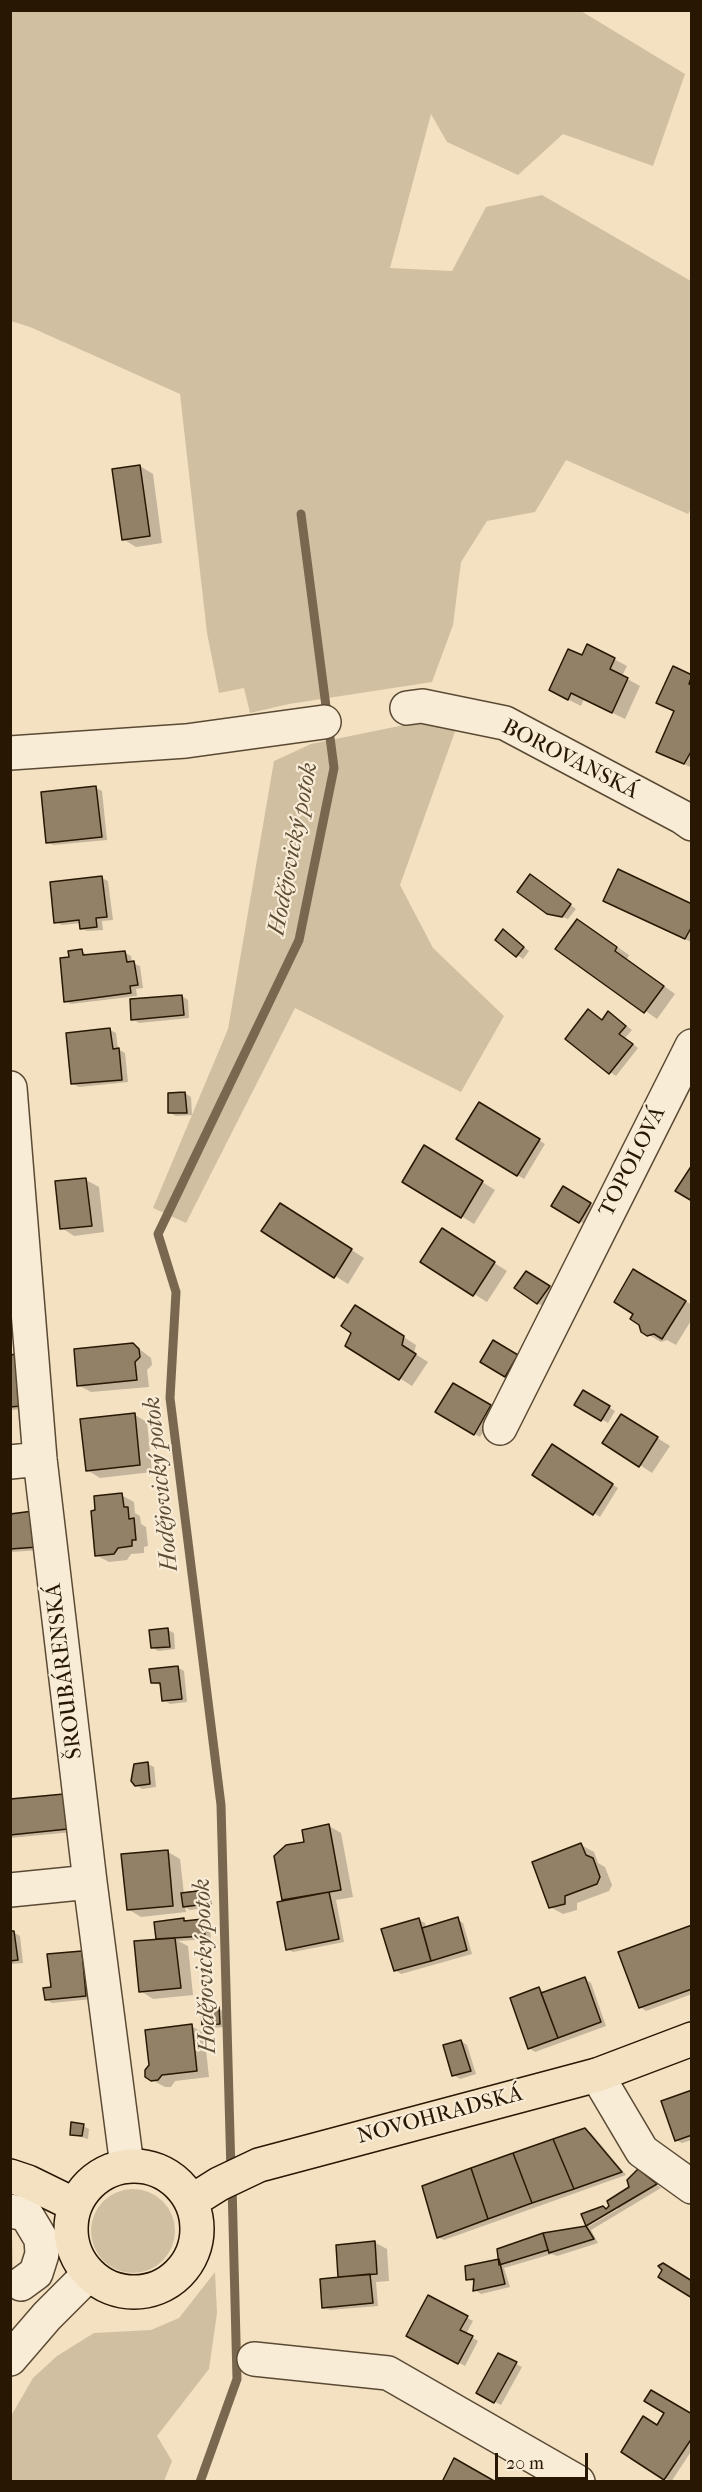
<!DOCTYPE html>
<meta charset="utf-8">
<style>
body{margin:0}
#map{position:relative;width:702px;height:2492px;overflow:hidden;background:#f4e1c2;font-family:"IM FELL French Canon",serif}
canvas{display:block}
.frame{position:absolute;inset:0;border:12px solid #281803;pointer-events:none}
.scale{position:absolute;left:495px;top:2453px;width:93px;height:27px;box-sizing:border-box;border:3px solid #281803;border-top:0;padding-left:8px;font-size:18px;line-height:21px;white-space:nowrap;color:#281803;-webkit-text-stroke:4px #f8ecd7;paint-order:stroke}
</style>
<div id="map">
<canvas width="702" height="2492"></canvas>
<div class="frame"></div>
<div class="scale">20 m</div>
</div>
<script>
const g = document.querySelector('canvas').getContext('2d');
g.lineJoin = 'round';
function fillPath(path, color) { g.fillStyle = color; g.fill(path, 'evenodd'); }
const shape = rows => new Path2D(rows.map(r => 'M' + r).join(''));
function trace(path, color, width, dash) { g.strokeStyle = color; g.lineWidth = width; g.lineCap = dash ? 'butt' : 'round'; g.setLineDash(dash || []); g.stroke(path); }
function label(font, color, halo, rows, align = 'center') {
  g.font = font + ' "IM FELL French Canon",serif'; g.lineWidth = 4.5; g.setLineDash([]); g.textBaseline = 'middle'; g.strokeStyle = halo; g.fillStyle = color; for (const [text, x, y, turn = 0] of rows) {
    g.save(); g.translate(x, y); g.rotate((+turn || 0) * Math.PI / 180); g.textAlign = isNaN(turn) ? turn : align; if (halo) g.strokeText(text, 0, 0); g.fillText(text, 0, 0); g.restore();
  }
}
fillPath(shape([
 [10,11,581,11,685,74,653,166,563,134,518,175,447,142,431,114,390,268,452,271,486,207,542,195,691,281,692,507,688,514,566,460,535,512,487,521,461,562,453,625,432,682,289,704,250,713,244,688,219,693,207,633,180,394,30,327,11,321],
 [419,722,457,726,400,885,433,948,504,1016,461,1092,295,1008,186,1223,153,1208,228,1029,274,761,311,744],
 '91 2231a42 42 0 1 1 84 0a42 42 0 1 1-84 0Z',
 [215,2272,217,2313,209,2369,157,2436,172,2461,164,2481,11,2481,11,2416,33,2378,57,2356,94,2333,151,2330,179,2318]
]), '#d1bfa2');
fillPath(shape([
 [140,466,153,474,162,543,136,547,123,539],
 [583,657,614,659,627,666,622,676,640,686,625,719,584,699,581,706,563,697],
 [692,676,692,764,690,767,664,755],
 [96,788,102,791,107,840,53,845,47,842],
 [102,878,108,881,113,920,102,921,103,930,87,931,81,928,81,923,62,925,56,922],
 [536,880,576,909,568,919,548,912],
 [611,904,692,906,691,942],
 [590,928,629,955,627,959,675,994,657,1019,557,948],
 [509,935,529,951,523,959,497,939],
 [82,951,88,956,125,953,131,956,132,963,140,966,143,988,136,989,137,996,71,1004,65,1001],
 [182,996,188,1000,189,1018,139,1023,133,1019],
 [615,1017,632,1030,625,1038,638,1048,616,1076,610,1072,603,1021],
 [110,1030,116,1033,118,1049,125,1053,128,1082,79,1087,73,1084],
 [185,1093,191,1097,192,1115,176,1116,170,1113],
 [480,1104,545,1144,524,1179,458,1138],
 [437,1154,495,1190,474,1224,461,1216],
 [86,1180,99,1187,104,1232,74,1236,62,1228],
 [563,1188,596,1208,586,1225,553,1206],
 [293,1212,364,1258,348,1284,264,1231],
 [455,1238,507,1271,487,1302,422,1262],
 [634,1271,692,1305,692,1319,676,1345,667,1340,661,1342,642,1331,636,1313],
 [526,1273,555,1290,543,1306,537,1303],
 [368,1314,416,1345,414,1353,428,1362,412,1386,347,1345,353,1333],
 [493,1342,523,1360,511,1379,482,1362],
 [133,1344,151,1358,152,1365,147,1370,149,1387,91,1392,78,1385],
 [10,1356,27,1409,10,1410],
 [453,1385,496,1410,480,1437,437,1412],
 [584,1392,615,1411,608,1423,576,1404],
 [135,1415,147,1422,152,1472,100,1478,87,1470],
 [634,1423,670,1446,652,1473,640,1465],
 [559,1450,618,1488,600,1517,594,1513],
 [121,1495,134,1502,135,1513,140,1516,141,1524,146,1527,148,1546,144,1547,144,1553,131,1554,127,1560,109,1562,96,1555],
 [10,1515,43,1550,10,1552],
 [168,1630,174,1633,175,1649,158,1651,152,1647],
 [177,1667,184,1671,187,1702,170,1704,164,1700,162,1686,153,1682],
 [148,1764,154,1767,156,1787,142,1789,136,1785],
 [10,1801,73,1832,10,1838],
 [329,1826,341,1833,353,1897,336,1900,344,1942,293,1952,287,1949,288,1902,284,1899,306,1844],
 [581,1845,594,1852,598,1863,605,1867,612,1885,609,1891,577,1903,577,1910,563,1914,550,1907],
 [168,1852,180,1859,184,1894,205,1891,211,1895,212,1907,190,1910,185,1907,186,1912,141,1917,128,1909],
 [457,1919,463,1923,472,1954,401,1974,395,1970,419,1920,425,1923,426,1928],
 [183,1920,188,1922,203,1921,209,1924,211,1939,178,1941,188,1946,193,1995,153,1999,141,1991,161,1940,157,1938],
 [692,1926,692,1994,646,2011,640,2007],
 [13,1932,20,1936,23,1963,10,1964,10,1933],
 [81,1952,87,1956,92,1999,52,2003,46,1999],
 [585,1979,591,1983,606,2026,535,2052,529,2048,538,1989,546,1993],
 [218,2008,224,2012,226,2027,209,2028,203,2024],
 [191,2026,204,2033,209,2077,175,2081,171,2087,165,2087,152,2080],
 [461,2041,467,2045,476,2074,460,2079,454,2075],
 [692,2092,692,2140,682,2143,676,2140],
 [83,2126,89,2129,88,2139,71,2134],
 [584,2129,591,2133,626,2175,444,2240,438,2237],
 [644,2175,661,2188,591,2230,598,2243,557,2256,552,2254,504,2268,510,2287,481,2294,475,2290,475,2283,468,2279,543,2234,588,2227,583,2214,607,2210],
 [617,2206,618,2209,589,2226,589,2223],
 [10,2234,12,2235,13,2281,10,2281],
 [374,2242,387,2249,389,2281,376,2282,378,2306,330,2310,324,2307,340,2279,338,2246],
 [428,2297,473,2321,466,2334,478,2341,465,2366,408,2335],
 [498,2355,522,2367,501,2405,478,2393],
 [692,2415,692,2450,671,2482,623,2452,658,2427]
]), '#0003');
trace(shape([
 [231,2172,221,1805,170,1398,176,1292,158,1234,299,940,334,768,301,514],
 [200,2482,237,2379,232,2185]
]), '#79684f', 9);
const building = shape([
 [140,465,150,536,122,540,112,469,140,465],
 [587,644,615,658,610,669,628,678,612,713,571,693,568,700,549,690,568,649,582,655,587,644],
 [673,666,692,675,689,684,692,685,692,750,684,764,656,752,674,711,656,703,673,666],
 [96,786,102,837,46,843,41,792,96,786],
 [618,869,692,904,692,926,685,939,603,901,618,869],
 [530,874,571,904,562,917,547,914,517,892,530,874],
 [102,876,107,917,96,918,97,927,80,929,79,920,54,923,50,882,102,876],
 [577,919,617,947,615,951,664,986,644,1013,555,949,577,919],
 [503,929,524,947,516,957,495,940,503,929],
 [82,949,83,955,125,951,127,962,134,961,138,985,130,986,131,993,64,1002,60,958,69,957,68,951,82,949],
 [182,995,184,1015,131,1020,130,999,182,995],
 [588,1009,602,1020,608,1011,626,1026,619,1034,633,1044,609,1074,565,1039,588,1009],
 [110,1028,113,1049,119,1048,122,1080,71,1084,66,1033,110,1028],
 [185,1092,187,1113,168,1113,168,1093,185,1092],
 [479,1102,540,1139,517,1176,456,1139,479,1102],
 [424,1145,483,1181,461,1218,402,1182,424,1145],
 [692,1165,692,1201,675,1191,692,1165],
 [86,1178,92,1226,60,1229,55,1181,86,1178],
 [563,1186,591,1203,579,1223,551,1206,563,1186],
 [280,1203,352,1249,334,1278,261,1231,280,1203],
 [442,1228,495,1262,473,1296,420,1262,442,1228],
 [633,1269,686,1301,662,1339,654,1334,647,1336,641,1332,639,1325,630,1319,633,1314,614,1302,633,1269],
 [526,1271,550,1286,537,1304,514,1288,526,1271],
 [355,1305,404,1336,402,1345,416,1354,399,1380,345,1346,351,1333,341,1326,355,1305],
 [493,1340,518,1355,505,1377,480,1362,493,1340],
 [133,1343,139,1349,140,1357,135,1362,137,1380,77,1386,74,1349,133,1343],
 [16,1354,21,1406,10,1407,10,1355,16,1354],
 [453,1383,491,1405,474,1435,435,1412,453,1383],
 [583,1390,610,1406,601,1421,574,1405,583,1390],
 [135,1413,140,1465,86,1471,80,1419,135,1413],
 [621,1414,658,1437,639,1467,602,1443,621,1414],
 [552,1444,613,1484,593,1515,532,1475,552,1444],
 [122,1493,124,1507,128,1507,129,1519,134,1518,136,1540,132,1540,132,1546,118,1548,114,1554,95,1556,91,1511,95,1510,94,1496,122,1493],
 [33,1511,38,1547,10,1549,10,1514,33,1511],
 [168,1628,170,1647,151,1648,149,1630,168,1628],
 [178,1666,182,1699,162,1701,160,1683,151,1683,149,1669,178,1666],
 [148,1762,150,1784,135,1786,131,1781,134,1764,148,1762],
 [64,1794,68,1829,10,1835,10,1799,64,1794],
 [329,1824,341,1890,282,1900,274,1856,286,1845,304,1842,302,1830,329,1824],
 [581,1843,586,1855,593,1858,600,1877,597,1884,565,1896,565,1904,549,1908,532,1862,581,1843],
 [168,1850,173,1906,127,1910,121,1854,168,1850],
 [205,1890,207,1904,211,1904,211,1908,206,1908,206,1904,183,1907,181,1893,205,1890],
 [329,1892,339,1939,286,1950,277,1902,329,1892],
 [458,1917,467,1950,431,1961,422,1928,458,1917],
 [184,1918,184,1921,203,1919,205,1936,156,1939,154,1922,184,1918],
 [419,1918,431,1961,394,1971,381,1929,419,1918],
 [692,1925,692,1989,639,2008,618,1952,692,1925],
 [10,1931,14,1931,18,1960,10,1961,10,1931],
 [175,1938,181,1988,139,1992,134,1941,175,1938],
 [82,1951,86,1996,45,2000,43,1988,51,1987,47,1954,82,1951],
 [585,1977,601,2022,558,2038,541,1993,585,1977],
 [539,1987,558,2038,528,2049,510,1998,539,1987],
 [219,2007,220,2024,202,2025,201,2008,219,2007],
 [192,2024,197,2071,162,2075,158,2080,151,2081,145,2077,145,2070,149,2065,145,2030,192,2024],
 [461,2040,471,2071,452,2076,443,2045,461,2040],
 [692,2090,692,2135,675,2141,661,2101,692,2090],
 [71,2122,84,2124,82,2136,70,2135,71,2122],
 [585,2128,622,2172,574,2189,553,2139,585,2128],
 [553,2139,574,2189,532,2203,513,2153,553,2139],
 [513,2153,532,2203,488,2219,471,2168,513,2153],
 [471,2168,488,2219,437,2238,422,2186,471,2168],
 [638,2169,657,2184,586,2226,581,2214,603,2206,606,2209,609,2206,607,2201,629,2187,627,2180,638,2169],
 [586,2226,594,2239,549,2253,543,2233,586,2226],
 [543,2233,548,2250,499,2265,497,2249,543,2233],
 [375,2241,377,2274,338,2277,336,2245,375,2241],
 [499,2259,505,2284,473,2291,474,2279,466,2280,465,2266,499,2259],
 [663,2263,692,2281,692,2298,658,2277,662,2270,658,2266,663,2263],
 [370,2274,373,2303,322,2308,320,2279,370,2274],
 [428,2295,468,2316,460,2330,473,2336,458,2364,406,2336,428,2295],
 [498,2353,517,2362,494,2403,476,2393,498,2353],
 [651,2390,692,2414,692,2438,664,2480,621,2452,643,2416,657,2425,664,2413,644,2401,651,2390],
 [454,2458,496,2482,442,2482,454,2458]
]);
fillPath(building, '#928166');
trace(building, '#281803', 1.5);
const minor = shape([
 [407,708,422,706,505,723,682,817,692,824],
 [10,753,186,741,324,722],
 [10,1088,40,1459,90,1882,127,2166],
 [500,1428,692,1046],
 [10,1462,40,1459],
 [10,1890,90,1882],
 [597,2075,642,2151,692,2187],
 [10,2211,26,2214,41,2239,42,2254,36,2273,21,2284],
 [10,2359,47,2316,89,2274],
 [254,2359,388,2373,578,2482]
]);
const major = shape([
 '71 2229a63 63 0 1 1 126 0a63 63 0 1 1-126 0Z',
 [10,2176,28,2182,75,2205],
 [192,2201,219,2184,259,2165,597,2075,692,2039]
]);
trace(minor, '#5b4a33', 36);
trace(major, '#281803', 36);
trace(minor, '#f8ecd7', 33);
trace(major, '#f4e1c2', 33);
label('22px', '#281803', '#f8ecd7', [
 ["BOROVANSKÁ",570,760,27],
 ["TOPOLOVÁ",633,1162,-63],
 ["ŠROUBÁRENSKÁ",65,1671,-97],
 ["NOVOHRADSKÁ",440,2116,-15]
]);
label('italic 24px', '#5e4d35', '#f8ecd7', [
 ["Hodějovický potok",294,849,-79],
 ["Hodějovický potok",162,1484,-96],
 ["Hodějovický potok",206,1966,-92]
]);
</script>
